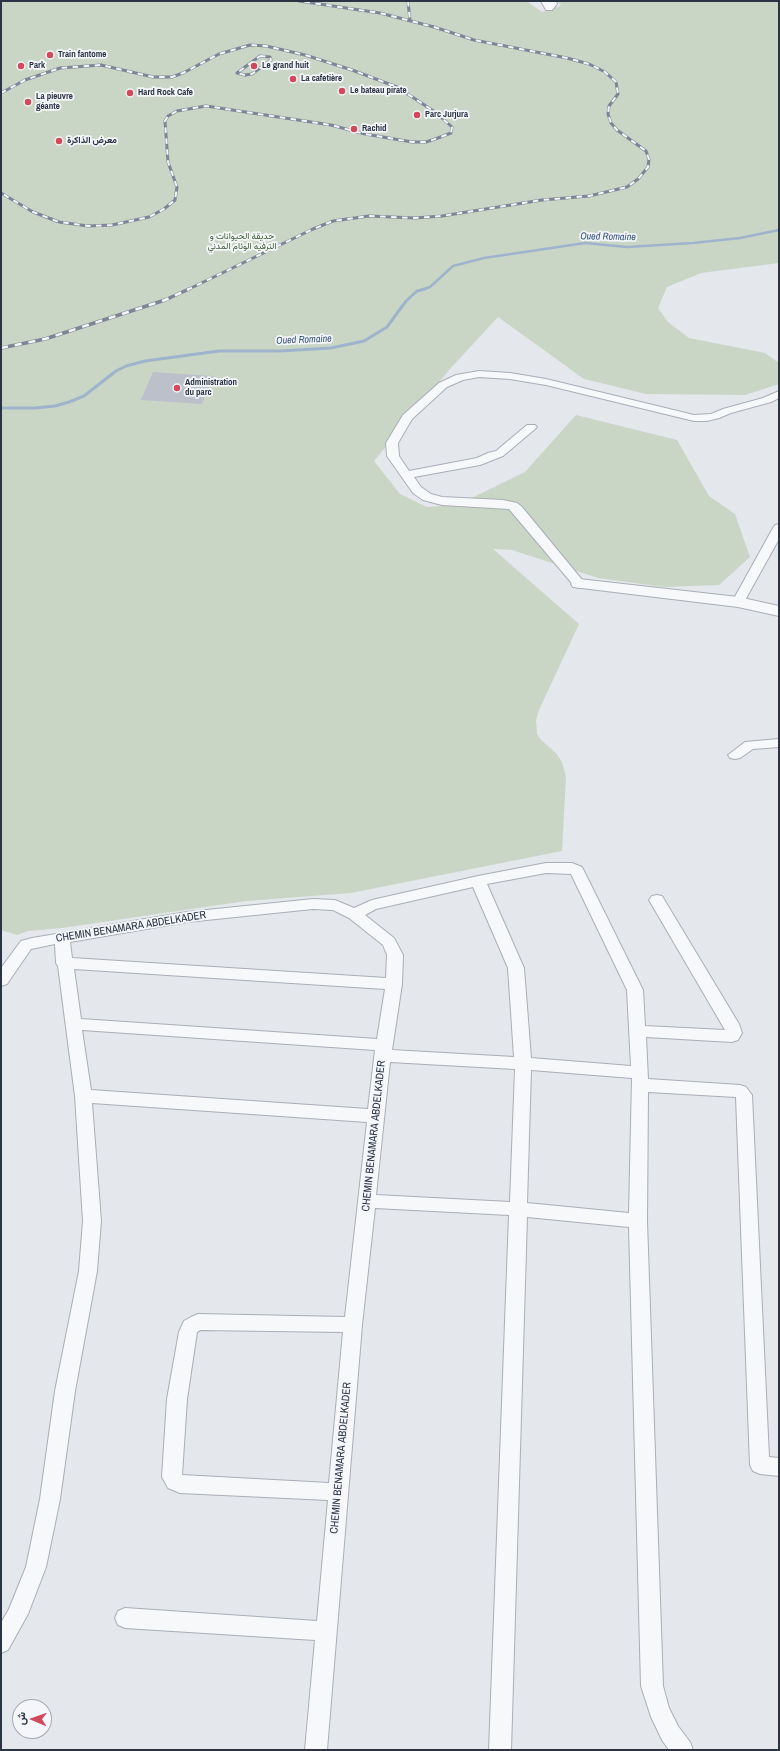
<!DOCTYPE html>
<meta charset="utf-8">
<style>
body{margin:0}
#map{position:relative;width:780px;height:1751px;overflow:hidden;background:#e4e7ec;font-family:"Archivo Narrow",Vazirmatn,sans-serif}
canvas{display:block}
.frame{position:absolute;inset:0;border:2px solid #2b3445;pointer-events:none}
.north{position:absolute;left:12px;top:1699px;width:40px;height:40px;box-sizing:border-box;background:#f4f6f9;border:1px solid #a4a8b1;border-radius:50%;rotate:272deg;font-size:11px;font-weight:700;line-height:16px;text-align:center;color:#2b3445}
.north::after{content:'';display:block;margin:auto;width:14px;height:18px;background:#d1495b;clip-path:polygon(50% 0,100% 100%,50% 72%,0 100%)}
</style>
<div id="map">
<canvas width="780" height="1751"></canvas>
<div class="frame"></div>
<div class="north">ش</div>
</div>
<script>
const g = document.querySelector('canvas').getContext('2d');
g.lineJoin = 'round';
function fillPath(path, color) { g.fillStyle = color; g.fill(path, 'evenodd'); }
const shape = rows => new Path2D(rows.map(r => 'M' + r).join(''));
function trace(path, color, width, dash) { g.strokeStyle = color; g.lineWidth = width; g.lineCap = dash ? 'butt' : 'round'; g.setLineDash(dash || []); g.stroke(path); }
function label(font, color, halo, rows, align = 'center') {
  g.font = font + ' "Archivo Narrow",Vazirmatn,sans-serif'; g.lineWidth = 3.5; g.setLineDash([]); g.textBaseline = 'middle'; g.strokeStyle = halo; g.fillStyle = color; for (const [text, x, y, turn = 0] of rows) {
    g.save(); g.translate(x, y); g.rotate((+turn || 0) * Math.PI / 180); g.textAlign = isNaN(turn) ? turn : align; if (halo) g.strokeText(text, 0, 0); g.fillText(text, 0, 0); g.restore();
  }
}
fillPath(shape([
 [1,1,527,1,542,12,558,7,561,5,557,1,779,1,779,263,701,273,667,287,658,308,668,322,689,338,765,353,779,363,779,384,745,395,646,394,584,379,498,317,450,369,374,461,400,494,427,507,457,505,525,472,576,415,677,440,709,496,735,514,750,557,719,585,663,587,598,578,512,550,493,549,579,624,539,710,536,720,537,734,541,740,556,753,562,762,566,777,562,851,351,893,246,901,62,928,28,931,17,935,1,930]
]), '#c9d6c5');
trace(shape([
 [421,290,430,287,453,266,484,258,585,243,627,247,693,243,740,238,779,230]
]), '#9fb4cc', 2.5);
trace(shape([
 [1,408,35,408,55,406,69,402,84,396,116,371,126,366,145,361,219,351,280,351,331,348,364,341,387,327,406,301,417,291,425,289]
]), '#9fb4cc', 3);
fillPath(shape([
 [153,372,213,376,202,404,141,400]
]), '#bbc0ca');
const minor = shape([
 [541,1,556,1,557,4,552,10,546,10,541,1],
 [479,371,510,373,546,379,694,415,711,414,723,409,763,398,779,391,779,398,771,402,731,413,719,418,707,421,694,421,546,385,510,379,479,377,463,380,447,387,412,419,398,443,399,456,409,471,477,458,488,453,496,451,527,425,535,425,537,427,535,429,503,456,480,465,414,477,421,487,431,494,442,497,503,500,517,503,522,507,583,581,585,584,583,587,579,588,575,587,509,509,442,505,423,500,413,493,387,456,386,443,403,415,439,383,456,375,479,371],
 [779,524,779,539,744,602,743,605,738,606,733,605,732,602,773,528,775,525,779,524],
 [779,739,779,747,753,749,740,758,735,759,730,758,728,755,745,742,779,739],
 [546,863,572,863,582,867,584,871,643,990,645,1026,725,1030,649,900,652,896,657,895,662,896,739,1024,742,1033,738,1040,732,1042,646,1037,648,1079,740,1085,746,1087,752,1095,769,1457,779,1458,779,1476,760,1474,753,1471,750,1465,736,1097,648,1092,647,1221,663,1686,669,1708,678,1726,690,1742,693,1750,669,1750,662,1740,651,1717,641,1686,629,1227,527,1217,511,1750,489,1750,509,1215,375,1208,362,1325,327,1750,305,1750,315,1640,125,1628,118,1625,115,1618,118,1611,125,1608,317,1621,328,1500,180,1493,168,1488,162,1477,167,1399,179,1332,184,1321,191,1317,198,1314,345,1317,367,1122,92,1103,101,1221,97,1271,75,1391,60,1499,46,1567,28,1614,8,1650,1,1653,1,1623,9,1609,26,1567,40,1499,55,1391,79,1271,83,1221,75,1096,58,966,56,963,55,944,31,949,7,984,1,986,1,968,21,941,32,938,187,912,313,899,335,900,354,908,372,900,478,876,546,863],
 [546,873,571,874,627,990,631,1066,531,1058,524,968,487,884,546,873],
 [473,887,508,968,514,1057,392,1050,402,984,403,955,394,938,365,915,376,909,473,887],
 [313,909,333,910,349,918,383,945,387,955,386,978,72,958,70,942,187,922,313,909],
 [74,969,385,989,377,1039,81,1019,74,969],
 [82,1030,375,1050,368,1109,91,1090,82,1030],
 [390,1062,515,1069,510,1202,376,1195,390,1062],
 [531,1070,632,1078,629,1213,527,1203,531,1070],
 [201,1330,343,1332,329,1483,182,1475,187,1399,197,1332,201,1330]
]);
const tertiary = shape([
 [579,579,738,597,779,606,779,616,738,607,573,587,571,584,573,581,579,579]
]);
trace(minor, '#a9aeb7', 2);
trace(tertiary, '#a9aeb7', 2);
fillPath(minor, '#f7f8fa');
fillPath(tertiary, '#f7f8fa');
const railFar1 = shape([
 [408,1,410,21],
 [260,56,270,57,271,60,252,74,245,75,237,73,260,56],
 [1,93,25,80,60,68,101,65,153,77,172,77,183,73,219,54,250,45,266,46,305,55,352,70,397,87,435,112,452,127,451,133,438,138,426,142,412,142,365,134,331,125,206,106,177,111,168,116,165,121,168,162,177,187,175,200,164,209,149,217,112,225,88,226,59,222,33,212,1,193],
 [187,290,313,229,333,221,369,216,415,218,442,216,542,200,589,196,627,187,638,179,648,167,649,159,646,151,617,130,611,123,608,114,609,106,618,94,616,82,605,72,589,64,567,58,474,40,434,27,380,13,299,1]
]);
const rail = shape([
 [1,348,45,339,165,300,189,289]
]);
trace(railFar1, '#7d8696', 3);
trace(rail, '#7d8696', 3.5);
trace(railFar1, '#f4f6f9', 2, [5.5]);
trace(rail, '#f4f6f9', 2.5, [7]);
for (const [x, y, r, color] of [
 [50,55,4,"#d1495b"],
 [21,66,4,"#d1495b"],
 [254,66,4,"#d1495b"],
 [293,79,4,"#d1495b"],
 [342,91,4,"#d1495b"],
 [130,93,4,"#d1495b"],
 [28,102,4,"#d1495b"],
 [417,115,4,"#d1495b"],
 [354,129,4,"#d1495b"],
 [59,141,4,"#d1495b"],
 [177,388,4,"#d1495b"]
]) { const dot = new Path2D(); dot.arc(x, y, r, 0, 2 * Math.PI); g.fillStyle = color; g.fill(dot); trace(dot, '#f4f6f9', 1.5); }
label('bold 9px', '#2b3445', '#f4f6f9', [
 ["Train fantome",58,55],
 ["Park",29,66],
 ["Le grand huit",262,66],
 ["La cafetière",301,79],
 ["Le bateau pirate",350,91],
 ["Hard Rock Cafe",138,93],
 ["La pieuvre",36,97],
 ["géante",36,107],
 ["Parc Jurjura",425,115],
 ["Rachid",362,129],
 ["معرض الذاكرة",67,141],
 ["Administration",185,383],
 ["du parc",185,393]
], 'left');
label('9px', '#3f6138', '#f4f6f9', [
 ["حديقة الحيوانات و",242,237],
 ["الترفيه الوئام المدني",242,247]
]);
label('italic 10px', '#34527a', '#f4f6f9', [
 ["Oued Romaine",608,237,1],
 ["Oued Romaine",304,340,-2]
]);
label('11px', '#2b3445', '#f4f6f9', [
 ["CHEMIN BENAMARA ABDELKADER",131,927,-9],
 ["CHEMIN BENAMARA ABDELKADER",374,1136,-84],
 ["CHEMIN BENAMARA ABDELKADER",341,1458,-85]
]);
</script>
